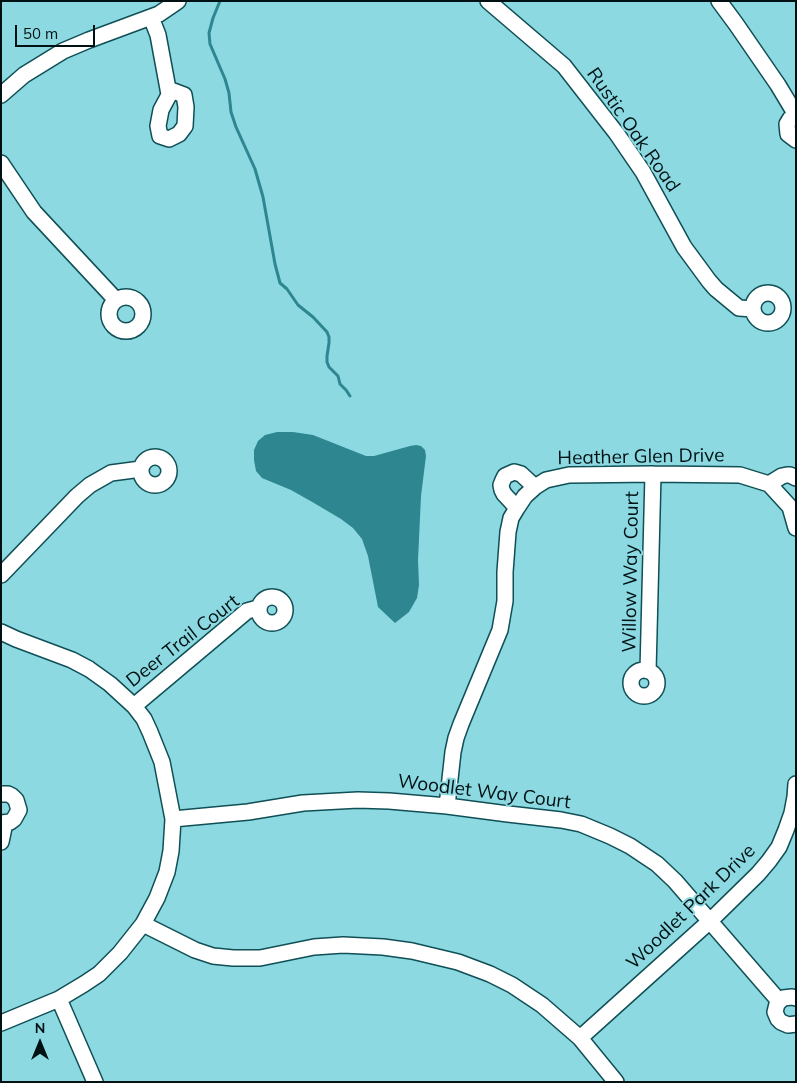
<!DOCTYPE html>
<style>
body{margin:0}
#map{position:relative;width:797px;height:1083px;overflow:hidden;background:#8cd9e2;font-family:Mulish,sans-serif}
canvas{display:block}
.frame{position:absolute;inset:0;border:2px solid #001113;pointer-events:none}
.north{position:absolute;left:15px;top:1018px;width:50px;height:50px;-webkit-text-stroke:4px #8cd9e2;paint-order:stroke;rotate:0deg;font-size:14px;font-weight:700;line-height:20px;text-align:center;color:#001113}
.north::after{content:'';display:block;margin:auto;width:18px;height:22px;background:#001113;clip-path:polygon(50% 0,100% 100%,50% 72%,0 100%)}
.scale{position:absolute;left:15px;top:25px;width:80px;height:22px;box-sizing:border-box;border:2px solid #001113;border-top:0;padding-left:6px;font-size:15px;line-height:18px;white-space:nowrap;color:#001113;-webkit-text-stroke:4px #8cd9e2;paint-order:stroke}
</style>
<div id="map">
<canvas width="797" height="1083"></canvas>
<div class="frame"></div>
<div class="north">N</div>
<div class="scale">50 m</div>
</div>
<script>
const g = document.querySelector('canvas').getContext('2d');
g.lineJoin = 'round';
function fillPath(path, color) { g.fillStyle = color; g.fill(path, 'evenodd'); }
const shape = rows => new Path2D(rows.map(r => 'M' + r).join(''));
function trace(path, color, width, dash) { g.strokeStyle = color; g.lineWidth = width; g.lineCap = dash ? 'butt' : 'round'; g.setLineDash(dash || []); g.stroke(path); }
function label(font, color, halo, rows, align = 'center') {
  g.font = font + ' Mulish,sans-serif'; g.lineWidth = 4; g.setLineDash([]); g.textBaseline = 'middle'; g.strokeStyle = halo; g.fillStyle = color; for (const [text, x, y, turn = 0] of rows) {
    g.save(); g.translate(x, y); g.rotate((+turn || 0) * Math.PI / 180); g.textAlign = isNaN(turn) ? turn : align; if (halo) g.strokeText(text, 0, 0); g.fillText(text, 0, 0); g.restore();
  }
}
fillPath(shape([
 [277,432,293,432,313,435,366,456,374,456,410,446,416,445,421,446,425,450,426,456,421,496,418,560,419,585,417,598,409,612,395,623,378,607,368,556,362,539,353,528,341,519,314,503,291,490,262,478,256,471,254,460,254,450,258,441,265,435]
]), '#2d8690');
trace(shape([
 [220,1,213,18,209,33,210,44,225,79,229,93,231,112,236,127,255,169,263,197,275,264,280,283,287,289,298,305,313,317,327,332,329,337,329,343,327,356,327,362,329,367,338,376,340,384,346,390,350,396]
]), '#2d8690', 3);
const minor = shape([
 [488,1,564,66,617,134,643,172,684,247,709,281,716,289,739,308,753,309],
 [719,1,736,24,778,85,796,115],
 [151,17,158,35,168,89,169,95,161,110,158,126,160,136,169,139,179,134,185,126,186,107,184,95,168,89],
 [1,95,24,75,63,51,89,40,159,14,178,1],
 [796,115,790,119,787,124,788,134,796,140],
 [1,163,34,212,116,300],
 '753 308a15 15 0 1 1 30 0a15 15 0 1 1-30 0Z',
 '109 314a17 17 0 1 1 34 0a17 17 0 1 1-34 0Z',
 '141 471a14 14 0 1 1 28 0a14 14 0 1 1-28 0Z',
 [769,484,782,476,787,475,790,475,796,478],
 [517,508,504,494,502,490,501,485,503,480,505,476,514,472,521,474,535,487],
 [1,575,77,496,90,485,111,473,141,469],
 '259 610a13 13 0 1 1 26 0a13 13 0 1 1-26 0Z',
 [1,632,16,639,72,660,89,669,110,684,134,706,144,719,150,732,162,762,173,819,171,851,167,872,157,898,143,924,120,953,99,974,84,984,59,999,1,1023],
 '631 683a13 13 0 1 1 26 0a13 13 0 1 1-26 0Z',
 [648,671,653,474],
 [134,706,247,611,258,608],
 [1,794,8,794,12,796,16,800,19,810,14,819,10,822,1,823],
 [447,806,453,752,456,738,461,724,500,630,505,601,505,572,508,532,511,518,517,508,525,496,535,487,546,480,569,475,653,474,740,475,769,484,790,507,796,528],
 [173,819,248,812,303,803,358,800,389,801,447,806,508,814,561,820,581,824,610,836,630,846,657,864,675,881,779,1001],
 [1,842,5,823],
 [143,924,195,950,213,956,233,958,260,958,314,947,343,945,383,947,412,951,458,962,490,974,512,985,542,1005,580,1038,616,1082],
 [796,998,792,997,783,998,777,1004,775,1012,778,1019,781,1022,788,1025,796,1024],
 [59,999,95,1082],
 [580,1038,710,921,758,874,769,861,779,847,786,830,792,813,795,797,796,784]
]);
trace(minor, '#0f4f55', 18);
trace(minor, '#fff', 15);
label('19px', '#001113', '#8cd9e2', [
 ["Rustic Oak Road",633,130,55],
 ["Heather Glen Drive",641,457,-1],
 ["Willow Way Court",631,572,-89],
 ["Deer Trail Court",183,641,-38],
 ["Woodlet Way Court",484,792,7],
 ["Woodlet Park Drive",691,907,-44]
]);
</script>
